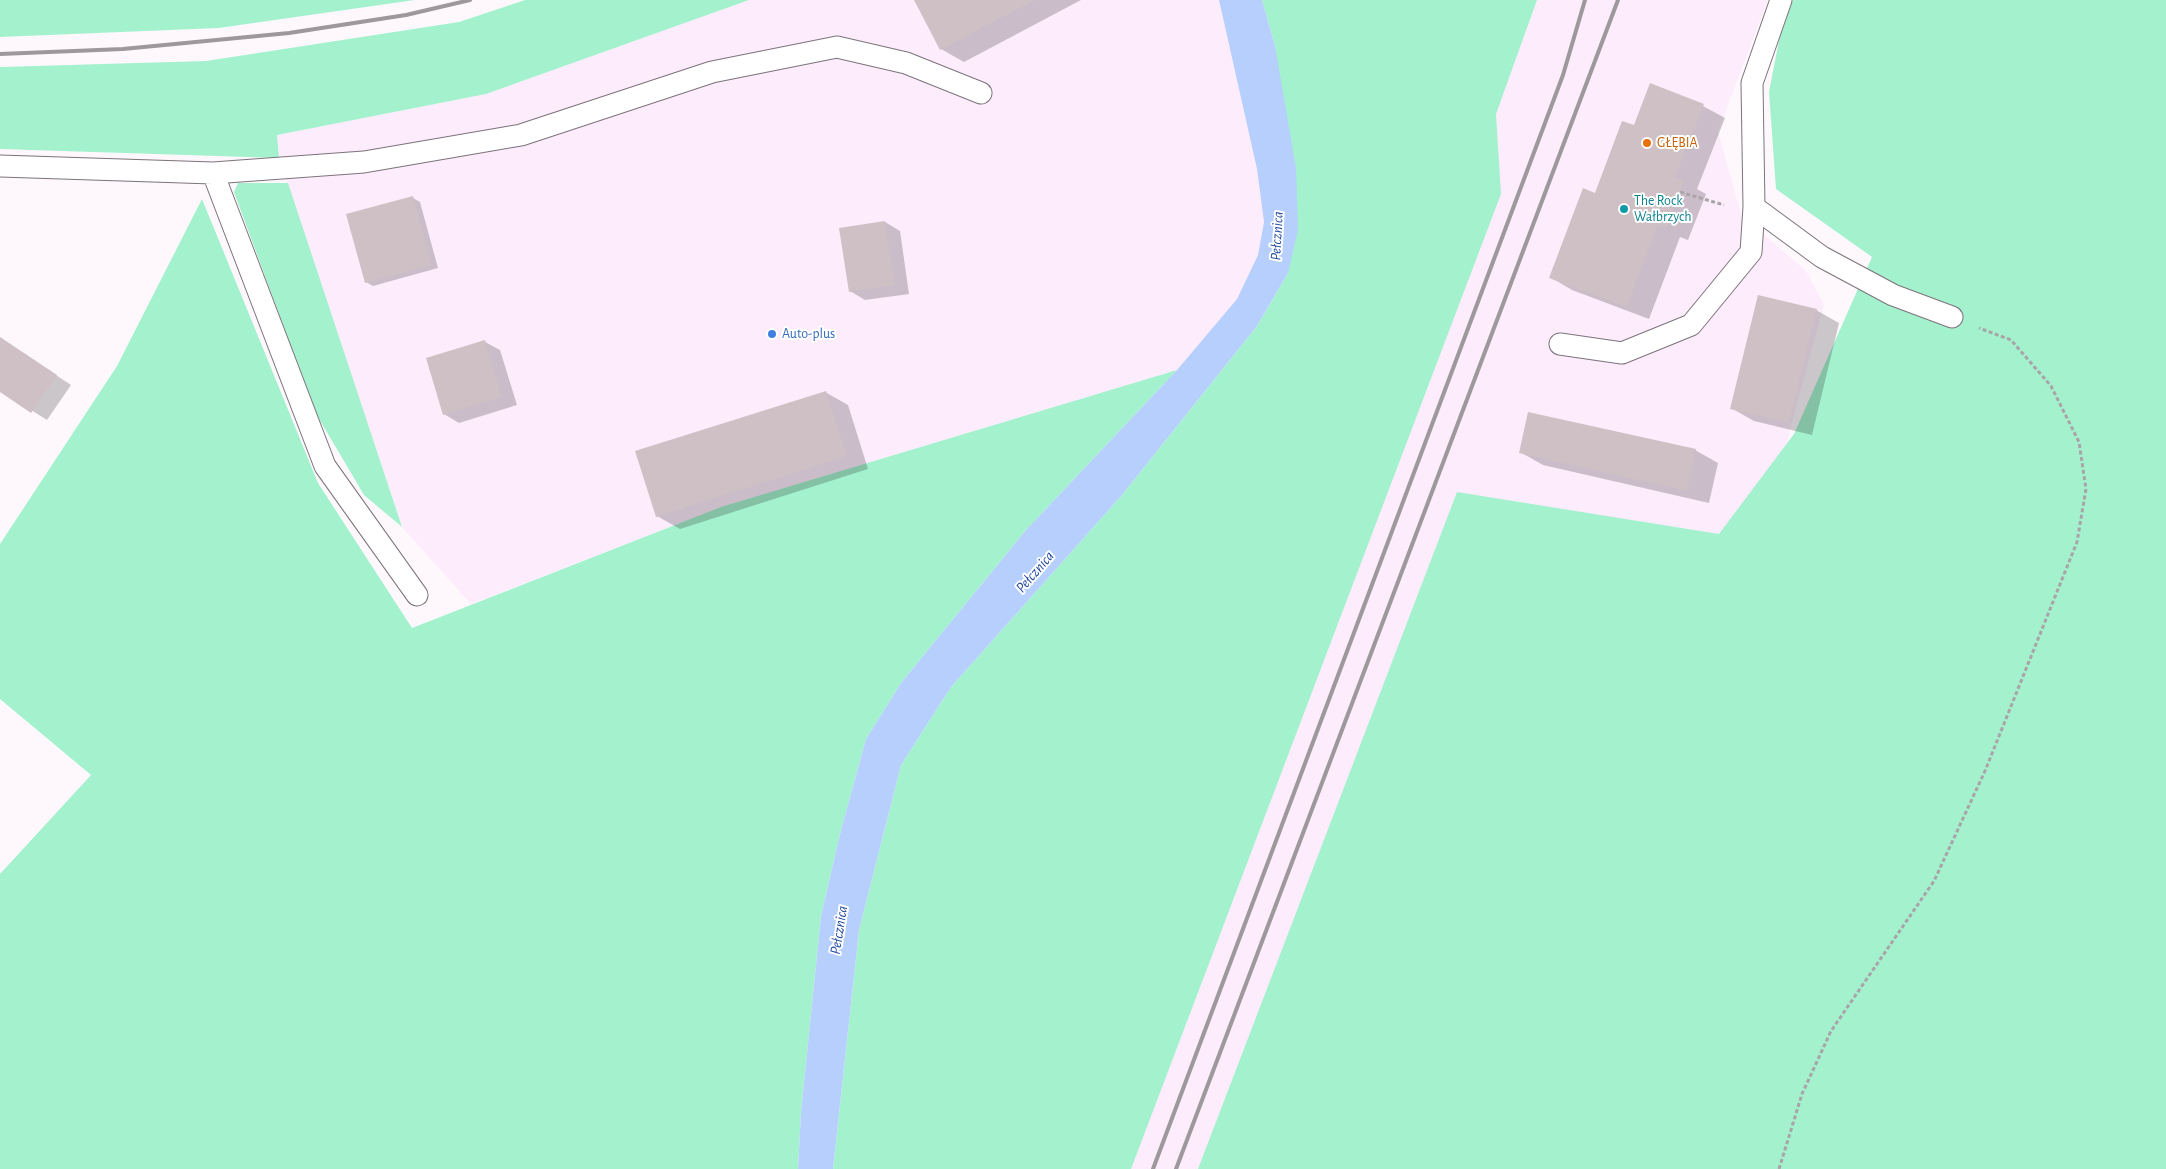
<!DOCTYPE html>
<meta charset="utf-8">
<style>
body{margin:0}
canvas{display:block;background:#fef8fd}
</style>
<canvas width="2166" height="1169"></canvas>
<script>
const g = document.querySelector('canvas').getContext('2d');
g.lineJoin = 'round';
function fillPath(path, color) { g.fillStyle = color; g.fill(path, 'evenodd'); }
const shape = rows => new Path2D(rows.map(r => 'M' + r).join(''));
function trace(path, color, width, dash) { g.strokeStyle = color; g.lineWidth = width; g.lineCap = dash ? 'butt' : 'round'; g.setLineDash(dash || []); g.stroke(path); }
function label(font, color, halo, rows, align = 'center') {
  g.font = font + ' "Alegreya Sans",sans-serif'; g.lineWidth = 4; g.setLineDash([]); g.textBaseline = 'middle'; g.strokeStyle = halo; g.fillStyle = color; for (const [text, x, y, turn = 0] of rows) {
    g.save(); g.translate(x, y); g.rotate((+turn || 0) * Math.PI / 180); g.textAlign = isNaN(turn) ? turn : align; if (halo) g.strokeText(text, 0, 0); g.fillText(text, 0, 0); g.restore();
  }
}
fillPath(shape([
 [749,0,1219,0,1257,169,1264,222,1258,255,1237,299,1177,370,721,507,471,604,402,527,279,158,277,135,486,94],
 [1405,0,1768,0,1718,131,1741,215,1806,271,1824,305,1790,429,1765,586,1286,1169,1034,1169]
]), '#fdecfb');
fillPath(shape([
 [0,0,415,0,219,28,0,37],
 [525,0,749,0,486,94,277,135,279,158,0,149,0,67,206,61,459,22],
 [1262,0,1537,0,1496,114,1501,194,1131,1169,833,1169,859,930,901,765,951,687,1122,495,1257,326,1288,273,1275,46],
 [1793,0,2166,0,2166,1169,1198,1169,1457,492,1719,534,1794,434,1872,257,1776,189,1769,92,1782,25],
 [238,183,288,183,402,527,364,495,315,412,234,192],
 [202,199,318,483,412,628,721,507,1177,370,1026,530,901,683,866,739,840,834,821,916,801,1112,798,1169,0,1169,0,874,91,775,0,699,0,544,117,366]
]), '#a4f1ce');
fillPath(shape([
 [1219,0,1262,0,1275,46,1296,168,1298,230,1288,273,1257,326,1122,495,951,687,901,765,859,930,833,1169,798,1169,801,1112,821,916,840,834,866,739,901,683,1026,530,1177,370,1237,299,1258,255,1264,222,1257,169]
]), '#b6cffd');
fillPath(shape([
 [915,0,1081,0,964,62,941,49],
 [1703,106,1725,118,1697,189,1706,194,1688,240,1680,237,1649,319,1572,290,1550,277,1634,127],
 [413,198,420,202,438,268,373,286,366,282],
 [885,222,900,231,909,294,865,300,850,291],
 [1816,310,1839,323,1812,435,1754,421,1731,408],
 [0,338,71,385,47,420,0,391],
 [485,342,500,350,517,405,459,423,444,414],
 [825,392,848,405,868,469,680,529,657,516],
 [1695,450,1718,463,1709,503,1543,465,1520,452]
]), '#0003');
fillPath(shape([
 [914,0,1035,0,940,50],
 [1650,83,1704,104,1675,177,1684,180,1666,228,1658,225,1627,307,1549,278,1583,188,1595,193,1622,121,1634,125],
 [413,196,432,265,365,283,346,214],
 [885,221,895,285,849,292,839,228],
 [1758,295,1817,309,1789,423,1730,409],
 [0,337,57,375,31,413,0,392],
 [485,340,502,397,443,415,426,358],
 [826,391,847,456,656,517,635,451],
 [1528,412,1696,449,1687,491,1519,453]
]), '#cec0c5');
const lane = shape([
 [0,166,213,173,364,162,521,135,712,72,837,47,906,63,981,93],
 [213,173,325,466,417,595],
 [1754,207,1822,257,1893,295,1952,317],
 [1560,344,1622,353,1691,325,1751,252,1754,207,1752,83,1781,0]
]);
trace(lane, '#7c737b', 23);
trace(shape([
 [1680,192,1724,205],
 [1779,1169,1802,1094,1831,1031,1934,881,1985,771,2077,542,2086,489,2079,442,2051,386,2011,340,1979,328]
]), '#a9a4a8', 3, [4, 2.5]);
trace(lane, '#fff', 21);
trace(shape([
 [0,54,123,49,289,33,406,15,470,0],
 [1153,1169,1563,75,1585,0],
 [1176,1169,1618,0]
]), '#9d989c', 4);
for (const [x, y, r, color] of [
 [1647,143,5,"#e8710a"],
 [1624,209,5,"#0f9aa8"],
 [772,334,5,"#3f7fe0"]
]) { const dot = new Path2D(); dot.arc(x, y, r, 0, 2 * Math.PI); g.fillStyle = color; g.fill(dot); trace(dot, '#fff', 2); }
label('14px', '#c56008', '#fff', [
 ["GŁĘBIA",1657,143]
], 'left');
label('14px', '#0d838f', '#fff', [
 ["The Rock",1634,201],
 ["Wałbrzych",1634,217]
], 'left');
label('14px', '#366cbe', '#fff', [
 ["Auto-plus",782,334]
], 'left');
label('italic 15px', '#1f489e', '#fff', [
 ["Pełcznica",1277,236,-87],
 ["Pełcznica",1035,572,-49],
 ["Pełcznica",839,930,-81]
]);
</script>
